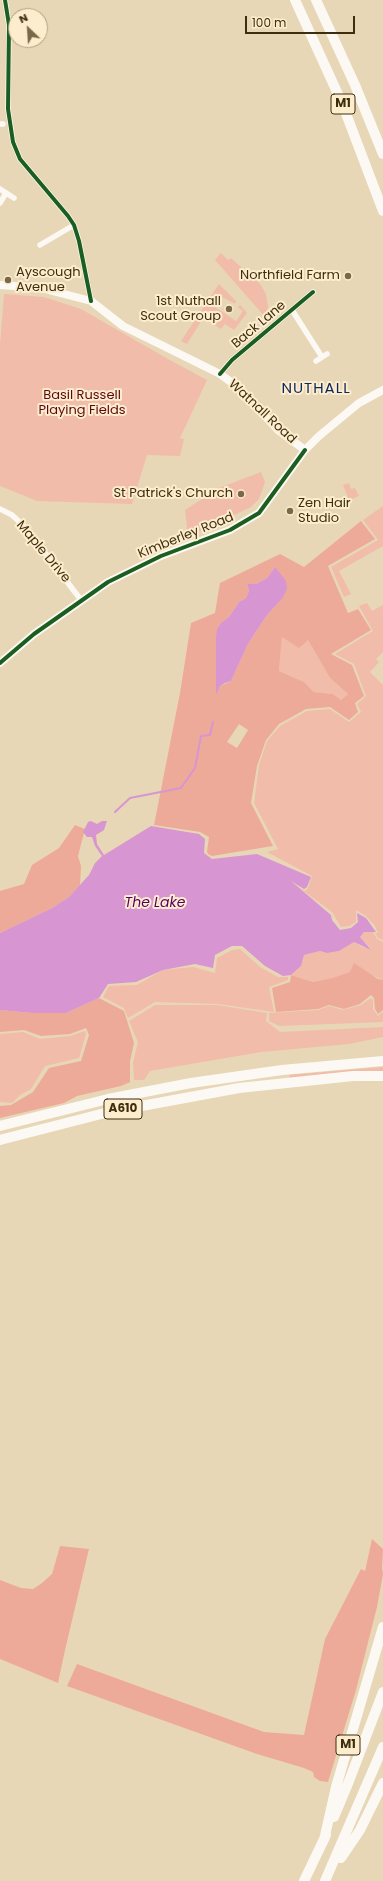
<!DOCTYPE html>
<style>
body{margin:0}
#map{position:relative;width:383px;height:1881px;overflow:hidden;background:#e8d7b6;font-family:Poppins,sans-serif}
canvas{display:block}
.north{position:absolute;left:8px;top:8px;width:40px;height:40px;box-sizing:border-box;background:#fdedcf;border:1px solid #b1a181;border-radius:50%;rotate:335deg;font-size:11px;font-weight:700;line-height:16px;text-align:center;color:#3e2e0c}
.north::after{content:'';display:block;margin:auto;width:14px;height:18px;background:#7a6948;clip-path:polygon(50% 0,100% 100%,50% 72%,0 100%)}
.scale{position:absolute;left:245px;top:16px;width:110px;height:18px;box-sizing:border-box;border:2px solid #3e2e0c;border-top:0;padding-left:5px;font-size:12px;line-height:14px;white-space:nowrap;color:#3e2e0c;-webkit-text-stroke:3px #fdedcf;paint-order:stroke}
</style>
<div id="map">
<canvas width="383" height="1881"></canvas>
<div class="north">N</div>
<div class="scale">100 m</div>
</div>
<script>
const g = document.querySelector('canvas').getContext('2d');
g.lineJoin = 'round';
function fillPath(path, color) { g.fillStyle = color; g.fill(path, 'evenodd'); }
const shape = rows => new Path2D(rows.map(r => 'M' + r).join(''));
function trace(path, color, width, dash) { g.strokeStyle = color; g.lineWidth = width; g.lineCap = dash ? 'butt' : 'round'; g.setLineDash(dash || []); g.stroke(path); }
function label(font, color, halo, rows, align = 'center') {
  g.font = font + ' Poppins,sans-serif'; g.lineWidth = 4; g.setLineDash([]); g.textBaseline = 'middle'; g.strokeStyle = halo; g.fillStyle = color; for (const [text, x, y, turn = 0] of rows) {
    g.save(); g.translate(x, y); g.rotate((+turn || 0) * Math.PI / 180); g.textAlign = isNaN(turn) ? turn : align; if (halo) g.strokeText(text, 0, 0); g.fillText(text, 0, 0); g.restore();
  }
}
fillPath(shape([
 [221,253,228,260,231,258,260,284,266,294,268,306,266,318,215,260],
 [219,284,236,301,235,304,222,297,215,307,236,321,243,311,238,307,240,305,247,313,234,330,225,324,221,329,213,324,214,319,208,314,205,315,187,344,181,341],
 [4,294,44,297,81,309,168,359,207,380,180,438,184,439,180,456,147,455,132,504,37,501,0,486,0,345],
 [261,472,265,482,259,499,251,507,188,537,185,510,219,488],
 [349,483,351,489,355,488,359,496,349,500,343,485],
 [383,506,383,546,339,571,351,594,344,597,331,567,378,540,363,520],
 [367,603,372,611,383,605,383,652,376,659,379,662,370,672,383,685,383,940,378,938,375,933,378,933,375,926,366,916,356,910,356,922,349,926,341,927,332,912,293,883,305,891,308,888,312,876,267,852,278,849,254,803,259,765,267,741,280,726,307,711,330,709,349,722,361,712,357,704,366,696,354,664,335,654,373,631,359,606],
 [282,636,308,640,330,678,348,694,341,700,333,694,314,692,304,682,279,671],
 [364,932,373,932,377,939,383,942,383,980,365,972,354,964,351,972,332,978,313,982,291,975,301,966,304,955,320,951,327,953,339,951,354,942,362,947,371,949,360,937],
 [240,949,260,967,278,977,288,977,288,980,269,987,274,1012,218,1004,155,1002,128,1018,124,1008,103,997,109,986,137,985,163,970,193,967,215,973,217,958,232,950],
 [371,998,373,1000,373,1009,378,1016,383,1012,383,1022,279,1026,269,1021,269,1013,318,1010,329,1006,343,1010,361,1005],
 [155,1005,217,1005,267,1013,266,1021,280,1032,383,1027,383,1037,349,1044,261,1052,150,1071,144,1080,134,1080,133,1063,138,1042,129,1021],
 [85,1031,86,1034,79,1058,45,1066,31,1089,20,1095,12,1103,0,1102,0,1034,23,1032,40,1039,70,1036],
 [383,1067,383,1072,290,1078,289,1075]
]), '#f1bcaa');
fillPath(shape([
 [361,521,375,539,328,566,348,613,358,609,371,630,331,654,352,665,364,696,355,703,358,712,349,720,330,707,306,709,279,724,266,740,257,766,251,803,273,846,212,856,208,854,207,852,209,837,200,832,154,825,180,693,191,623,215,613,220,583,280,554,304,567],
 [275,567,282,599,267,615,248,644,231,681,220,686,216,694,216,654,222,622,229,617,239,602,246,598,249,591,247,584,256,584,267,578],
 [282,637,299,648,308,640,330,678,348,694,341,700,333,694,314,692,304,682,279,671],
 [239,724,248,730,237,748,227,742],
 [75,825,85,829,78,856,81,866,80,885,69,897,52,908,0,933,0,891,24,884,32,865,59,848],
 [354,963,378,979,383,980,383,1010,378,1014,375,1009,374,998,371,995,360,1004,344,1009,329,1005,318,1009,276,1012,272,988,290,982,291,975,313,982,332,978,350,972],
 [99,998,124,1011,134,1043,130,1061,130,1082,121,1086,77,1096,64,1103,0,1118,0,1106,11,1105,33,1092,49,1068,81,1061,89,1035,86,1028,70,1034,41,1036,24,1030,0,1032,0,1010,32,1013,66,1013],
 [372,1539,383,1549,382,1568,383,1574,377,1607,356,1690,328,1782,320,1781,314,1777,313,1772,304,1768,257,1754,67,1686,77,1664,264,1732,304,1735,325,1639,361,1569,365,1571],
 [60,1546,89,1549,65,1650,58,1683,0,1659,0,1580,21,1588,33,1589,42,1583,52,1574]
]), '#ea9');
fillPath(shape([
 [275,567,286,581,287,589,282,599,267,615,248,644,231,681,225,683,220,686,216,695,216,639,217,629,222,622,229,617,239,602,246,598,249,591,247,584,256,584,267,578],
 [91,821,97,824,102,821,107,821,104,830,96,835,97,844,104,855,151,826,199,834,205,839,204,853,212,859,257,854,311,877,307,887,304,889,291,881,331,915,332,920,340,930,351,928,358,922,357,913,366,918,376,932,364,932,360,937,371,950,354,942,339,951,327,953,320,951,304,955,301,966,291,975,283,976,265,966,242,946,232,946,215,955,213,968,195,964,163,970,136,982,108,984,99,998,66,1013,32,1013,0,1010,0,933,52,908,69,897,89,875,95,863,102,856,95,846,92,837,87,837,83,832,88,822]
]), '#d795d1');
trace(shape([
 [115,812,130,798,181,788,195,768,201,736,210,735,213,722]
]), '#d795d1', 2);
trace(shape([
 [5,0,9,25,8,109,13,142,20,159,68,216,74,225,79,241,91,301],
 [0,124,3,124],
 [0,189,14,198],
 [0,203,6,193],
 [40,245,74,225],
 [292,310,322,357],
 [316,361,327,354],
 [220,374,232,360,313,292],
 [0,509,12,515,26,528,81,600]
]), '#fcf9f4', 5.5);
trace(shape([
 [0,285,41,288,91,301,123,326,220,374,239,388,278,430,305,450],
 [0,663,34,634,108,582,161,556,230,530,259,513,305,450,319,436,359,403,383,390]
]), '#fcf9f4', 8);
trace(shape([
 [295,0,342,103,383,211],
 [316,0,355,85,383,154],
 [0,1126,108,1099,191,1083,282,1070,383,1061],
 [0,1140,109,1112,239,1088,353,1076,383,1076],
 [334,1817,349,1781,383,1692],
 [324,1840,336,1787,383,1627],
 [341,1858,360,1830,383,1783],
 [304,1881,326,1835],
 [325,1881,383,1747]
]), '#fcf9f4', 10);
trace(shape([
 [5,0,9,25,8,109,13,142,20,159,68,216,74,225,79,241,91,301],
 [220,374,232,360,313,292],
 [0,663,34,634,108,582,161,556,230,530,259,513,305,450]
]), '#1b5e20', 4);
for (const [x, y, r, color] of [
 [348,276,4,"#7a6948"],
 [8,280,4,"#7a6948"],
 [229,309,4,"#7a6948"],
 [241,494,4,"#7a6948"],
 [290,511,4,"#7a6948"]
]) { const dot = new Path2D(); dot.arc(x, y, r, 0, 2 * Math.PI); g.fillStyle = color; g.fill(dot); trace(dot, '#fdedcf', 1.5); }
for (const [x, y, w] of [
 [343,104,24],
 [123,1109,38],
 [348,1745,24]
]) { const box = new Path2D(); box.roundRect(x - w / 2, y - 10, w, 20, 3); g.fillStyle = '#fdedcf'; g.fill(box); trace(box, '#3e2e0c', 1); }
label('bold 12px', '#3e2e0c', null, [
 ["M1",343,104],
 ["A610",123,1109],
 ["M1",348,1745]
]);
label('13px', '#3e2e0c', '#fdedcf', [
 ["Ayscough",16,273,"left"],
 ["Avenue",16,288,"left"],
 ["Northfield Farm",340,276],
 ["1st Nuthall",221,302],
 ["Scout Group",221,317],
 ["St Patrick's Church",233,494],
 ["Zen Hair",298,504,"left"],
 ["Studio",298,519,"left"]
], 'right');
label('13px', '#3e2e0c', '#fdedcf', [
 ["Back Lane",259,325,-40],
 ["Watnall Road",262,412,43],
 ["Kimberley Road",186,536,-22],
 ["Maple Drive",43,552,50]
]);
label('13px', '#5e0611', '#fdedcf', [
 ["Basil Russell",82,396],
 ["Playing Fields",82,411]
]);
label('italic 14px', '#580062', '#fdedcf', [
 ["The Lake",155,903]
]);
g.letterSpacing = '1px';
label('15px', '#0e275c', '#fdedcf', [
 ["NUTHALL",316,389]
]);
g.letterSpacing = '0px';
</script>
